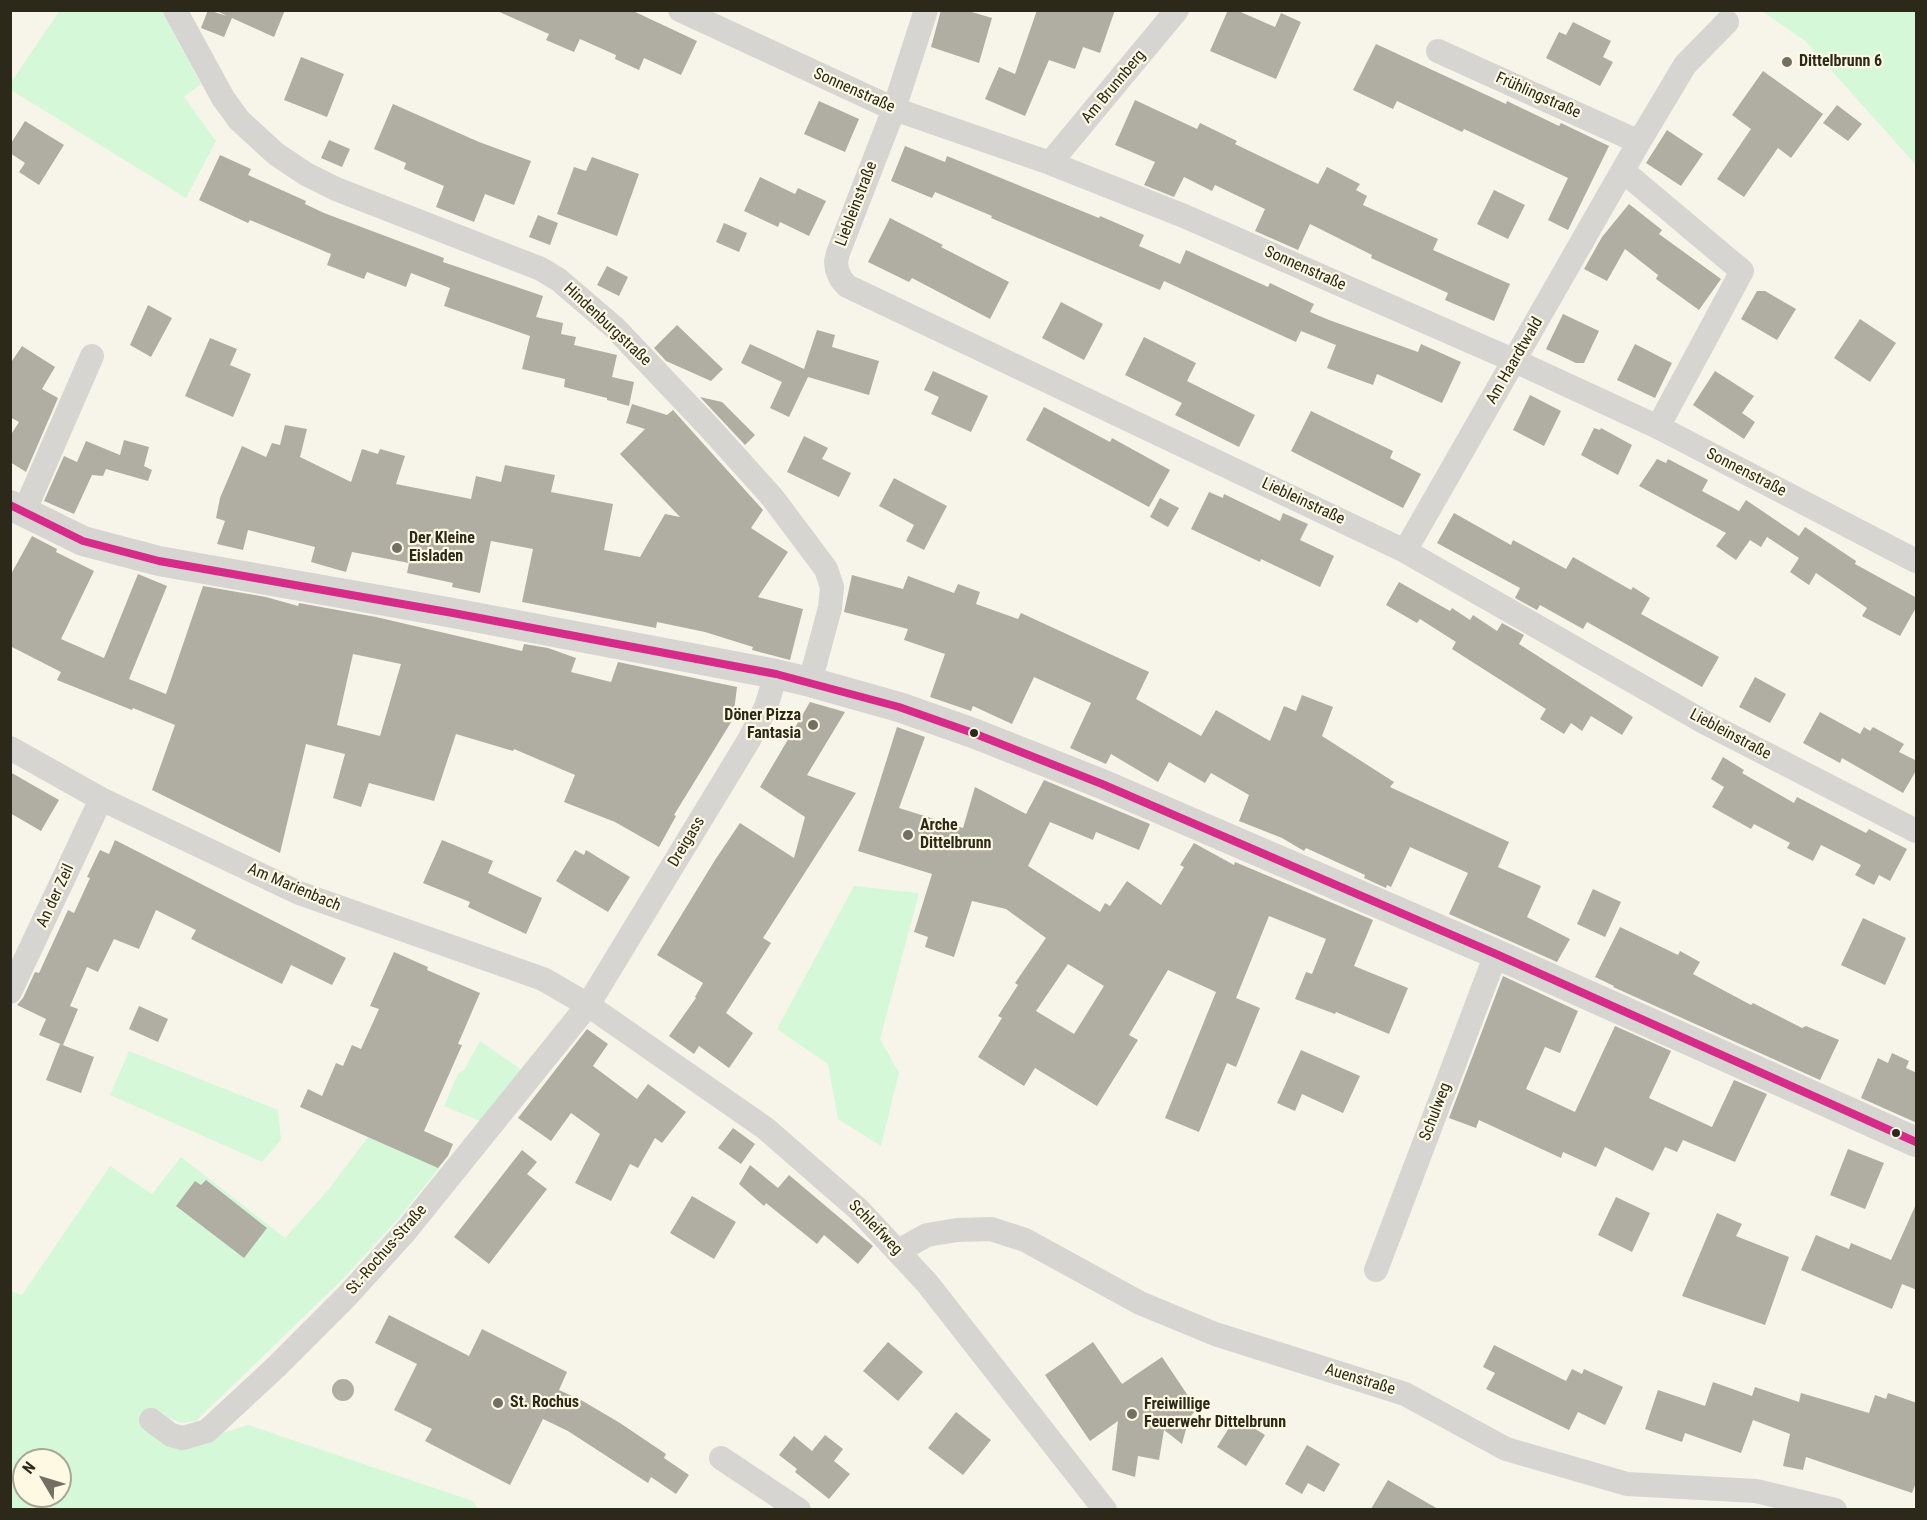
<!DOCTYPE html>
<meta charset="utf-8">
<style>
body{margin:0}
#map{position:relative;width:1927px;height:1520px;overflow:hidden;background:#f7f5e9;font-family:"Roboto Condensed",sans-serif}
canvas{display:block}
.frame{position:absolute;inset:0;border:12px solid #2c291b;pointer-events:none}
.north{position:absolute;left:12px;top:1448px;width:60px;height:60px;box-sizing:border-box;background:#fdf9e3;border:2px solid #a9a693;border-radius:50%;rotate:308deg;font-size:16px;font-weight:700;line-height:24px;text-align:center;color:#2c291b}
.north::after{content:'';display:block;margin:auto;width:21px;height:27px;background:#737063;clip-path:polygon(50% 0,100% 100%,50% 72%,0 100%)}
</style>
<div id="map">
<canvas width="1927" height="1520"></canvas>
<div class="frame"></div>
<div class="north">N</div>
</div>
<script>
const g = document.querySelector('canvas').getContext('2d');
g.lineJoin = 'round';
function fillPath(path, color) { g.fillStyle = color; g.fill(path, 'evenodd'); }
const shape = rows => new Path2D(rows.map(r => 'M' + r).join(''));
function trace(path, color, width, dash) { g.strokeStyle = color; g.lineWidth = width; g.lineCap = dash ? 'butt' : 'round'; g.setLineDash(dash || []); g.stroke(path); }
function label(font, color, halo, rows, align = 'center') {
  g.font = font + ' "Roboto Condensed",sans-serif'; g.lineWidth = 4.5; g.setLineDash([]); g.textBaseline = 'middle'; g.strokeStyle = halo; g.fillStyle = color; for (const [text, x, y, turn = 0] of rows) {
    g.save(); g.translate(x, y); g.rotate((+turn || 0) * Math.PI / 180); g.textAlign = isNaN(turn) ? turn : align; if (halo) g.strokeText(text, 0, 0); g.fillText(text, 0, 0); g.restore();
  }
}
fillPath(shape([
 [59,11,162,11,201,84,184,97,216,141,186,198,11,90,10,84],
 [1762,11,1916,11,1916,165,1805,41],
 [854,886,919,893,880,1039,899,1073,881,1146,838,1119,828,1064,777,1029],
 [480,1041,522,1070,480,1121,444,1106,458,1074,464,1070],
 [129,1051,278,1110,281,1140,262,1162,110,1095],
 [368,1137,440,1167,397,1220,343,1279,196,1421,181,1423,155,1411,143,1427,161,1443,181,1446,248,1425,473,1501,478,1509,11,1510,11,1291,22,1295,110,1166,152,1194,181,1157,285,1238,329,1189],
 [24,1460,60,1460,60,1496,24,1496]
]), '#d5f8d9');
fillPath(shape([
 [208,10,227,16,215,10,285,10,274,37,232,18,224,37,201,28],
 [495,10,631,10,697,41,681,75,644,58,639,70,615,59,616,55,580,39,574,52,546,40,549,34],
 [941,10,965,10,992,18,979,63,931,47],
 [1037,10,1115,10,1100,53,1083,47,1075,69,1049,60,1025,116,985,99,999,67,1015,74],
 [1228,10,1236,10,1275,27,1281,13,1301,22,1276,79,1210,51],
 [1573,22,1611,41,1603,57,1613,62,1600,86,1546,58,1559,32,1566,35],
 [1376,44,1506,104,1507,101,1559,126,1561,123,1609,146,1568,230,1548,220,1568,178,1464,129,1462,132,1397,101,1393,109,1353,90],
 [301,57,344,74,327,117,284,100],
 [1763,71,1823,114,1791,158,1778,148,1744,197,1717,179,1751,129,1732,115],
 [1135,100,1197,129,1200,123,1237,141,1235,144,1318,184,1327,167,1360,184,1356,190,1367,196,1363,205,1438,239,1433,250,1510,284,1494,321,1445,300,1448,293,1371,258,1372,255,1310,224,1298,250,1255,231,1265,209,1215,185,1212,191,1184,177,1174,197,1144,185,1155,162,1115,145],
 [819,101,859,119,845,152,804,134],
 [393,104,479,142,531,161,514,205,485,194,474,222,436,207,444,186,404,169,406,163,374,149],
 [1837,105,1862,124,1848,141,1823,123],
 [25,121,64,145,39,185,19,172,25,163,10,153,10,145],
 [1667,130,1703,154,1681,186,1646,163],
 [329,140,350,149,342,167,321,158],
 [905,146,945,162,947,156,1099,218,1100,216,1144,235,1139,246,1180,264,1186,250,1268,287,1270,283,1314,304,1310,312,1329,320,1418,352,1421,344,1461,362,1442,403,1377,374,1373,385,1327,368,1336,345,1301,331,1296,342,1164,281,1160,290,991,218,992,216,935,192,932,198,891,181],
 [220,155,251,169,248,175,306,201,305,204,324,213,444,258,443,262,543,296,536,317,563,323,561,334,576,337,574,345,617,355,612,377,634,382,629,406,607,400,607,398,564,387,565,379,522,369,530,336,444,306,450,288,411,273,406,287,367,272,364,279,327,265,331,254,250,220,248,223,199,200],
 [592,157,639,174,617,236,557,214,574,167,586,171],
 [760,177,795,194,798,188,826,201,809,236,780,222,778,227,744,211],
 [1494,190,1525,205,1508,239,1477,224],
 [1629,204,1662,230,1659,234,1721,279,1699,310,1656,279,1658,275,1625,249,1607,281,1584,269,1602,237],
 [538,215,558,223,550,245,529,237],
 [890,218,943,245,941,247,1009,282,990,319,912,278,909,282,868,262],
 [724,223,747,233,739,252,716,242],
 [607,266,628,277,619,296,597,285],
 [1757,291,1765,291,1796,309,1777,340,1741,319],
 [1061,302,1103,324,1084,360,1042,338],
 [148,305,172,318,151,357,130,345],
 [1563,314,1599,331,1584,363,1576,363,1546,349],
 [1860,319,1896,343,1870,382,1834,358],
 [677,325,723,369,711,381,666,361,654,348],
 [817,330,835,335,832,347,879,361,869,395,808,377,789,417,770,408,782,382,741,363,750,344,804,369],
 [1144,337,1196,363,1187,381,1255,415,1239,447,1175,415,1182,403,1125,375],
 [210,338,237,349,230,365,251,374,233,417,185,396],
 [1635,344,1672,363,1655,398,1617,380],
 [22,346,55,367,42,389,58,398,26,472,10,462,10,436,19,422,10,417,10,364],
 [933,371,988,396,971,432,931,414,939,397,924,390],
 [1715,371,1754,396,1742,413,1755,422,1744,439,1693,405],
 [1530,395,1561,411,1544,446,1513,430],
 [700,397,722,402,755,435,745,445],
 [632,404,667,415,673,410,763,510,751,528,788,552,758,597,803,609,790,660,752,650,753,647,705,632,657,622,656,628,522,602,533,549,491,541,480,593,452,587,453,583,407,573,409,563,352,552,346,572,311,562,315,547,248,530,243,550,217,544,225,521,216,518,220,498,242,446,266,457,272,443,280,445,285,425,307,429,300,457,351,482,362,449,378,454,380,449,405,456,396,484,471,499,476,476,501,482,505,465,555,475,551,492,613,504,604,550,640,557,665,514,680,517,620,454,645,429,626,423],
 [1044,407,1110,442,1112,438,1170,470,1149,507,1026,440],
 [1311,411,1393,451,1390,458,1421,474,1403,508,1291,451],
 [1594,428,1600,430,1601,428,1632,445,1618,475,1581,455],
 [804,436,828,448,822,459,851,473,839,497,787,472],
 [124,440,149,447,144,466,152,470,148,481,106,469,103,476,92,475,74,514,44,501,64,456,77,462,86,441,120,455],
 [1657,459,1666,463,1668,459,1708,480,1702,491,1739,511,1746,500,1799,536,1805,527,1856,561,1855,564,1917,598,1917,606,1900,636,1862,616,1867,608,1816,573,1809,585,1790,572,1799,558,1767,537,1761,547,1750,540,1736,560,1716,546,1726,533,1639,486],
 [894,478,947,506,924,550,906,541,914,525,879,506],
 [1209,492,1223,498,1224,494,1280,521,1283,513,1308,524,1300,540,1334,556,1320,587,1261,559,1260,562,1191,529],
 [1160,498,1179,508,1168,527,1150,517],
 [1454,513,1511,545,1513,540,1566,569,1573,557,1631,590,1633,587,1650,598,1641,614,1719,657,1702,687,1587,622,1583,629,1540,605,1537,610,1515,598,1520,588,1437,543],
 [32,536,57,549,56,552,94,571,61,639,104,658,138,574,167,586,129,679,166,694,203,586,266,597,298,606,299,603,376,617,522,651,524,644,548,648,576,658,571,672,611,682,618,662,737,687,733,719,674,815,676,816,659,847,615,822,564,802,575,775,514,749,513,751,456,734,434,801,369,783,361,807,333,798,345,754,306,744,280,853,152,790,175,725,133,708,132,710,57,680,61,672,10,646,10,576],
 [353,654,401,664,380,736,337,725],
 [852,575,903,589,908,576,954,593,958,584,980,592,976,604,1018,619,1021,613,1149,672,1136,699,1201,736,1216,710,1270,741,1284,706,1296,711,1302,695,1333,707,1322,736,1394,782,1390,787,1509,842,1498,867,1541,886,1527,917,1570,939,1557,962,1449,914,1468,873,1410,847,1391,887,1387,885,1386,888,1364,878,1365,875,1306,848,1304,851,1282,838,1239,821,1249,795,1211,773,1205,783,1169,762,1158,782,1111,754,1106,764,1070,748,1091,703,1034,677,1012,724,973,706,971,711,930,697,945,654,904,640,908,629,844,612],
 [1399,582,1450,611,1452,608,1470,620,1473,615,1497,631,1502,623,1524,635,1519,644,1633,717,1622,735,1591,716,1582,731,1571,723,1564,734,1540,719,1546,709,1452,649,1456,642,1420,619,1417,623,1386,605],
 [1755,677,1786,694,1770,723,1739,707],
 [810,702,845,712,807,775,856,793,763,938,771,943,726,1013,753,1033,729,1068,699,1046,694,1054,669,1036,696,998,695,997,703,983,657,955,715,860,740,823,794,858,805,817,760,787],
 [1820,712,1860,734,1864,727,1870,731,1873,727,1904,744,1899,752,1917,761,1917,769,1903,793,1842,758,1840,763,1803,743],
 [897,727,925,737,899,808,963,828,975,787,1026,814,1044,780,1150,824,1139,850,1096,832,1093,840,1050,822,1028,866,1100,912,1105,903,1110,906,1127,881,1161,905,1184,867,1180,865,1194,843,1234,865,1235,862,1373,920,1354,966,1408,988,1389,1034,1336,1012,1335,1014,1295,999,1306,972,1312,974,1326,939,1269,916,1236,998,1260,1008,1236,1067,1227,1063,1199,1132,1165,1118,1216,992,1168,970,1129,1035,1138,1040,1097,1106,1035,1068,1024,1086,978,1057,1002,1018,998,1016,1018,985,1015,983,1046,938,1006,909,972,901,954,957,925,947,928,937,914,932,932,874,858,851],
 [1068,964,1104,986,1074,1034,1036,1011],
 [1723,757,1744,770,1742,773,1794,803,1797,797,1866,833,1869,829,1907,849,1890,881,1879,875,1874,885,1855,875,1861,865,1821,845,1813,861,1787,848,1790,843,1754,824,1751,829,1712,807,1724,787,1711,779],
 [10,772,59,800,41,831,10,813],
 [115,840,346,958,332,985,291,965,282,984,191,939,196,930,156,910,139,949,114,939,98,972,87,967,70,1006,78,1009,63,1045,39,1035,46,1019,17,1005,23,998,35,972,39,973,68,910,74,913,90,878,87,877,100,850,109,854],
 [442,840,493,861,488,873,542,898,526,934,468,907,470,902,423,883],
 [575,850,584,855,586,850,630,877,608,912,556,881],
 [1593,889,1621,902,1605,937,1577,924],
 [1863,918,1906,938,1885,985,1841,965],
 [1620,927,1678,955,1680,951,1700,962,1693,974,1751,1005,1753,1003,1802,1028,1806,1026,1839,1040,1820,1080,1613,987,1614,986,1595,977],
 [394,952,428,967,427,970,480,993,458,1044,462,1045,424,1131,453,1144,448,1156,438,1168,300,1107,308,1089,322,1096,336,1063,343,1066,352,1045,361,1049,379,1009,370,1006],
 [1503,976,1578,1011,1560,1053,1545,1047,1526,1089,1575,1112,1615,1026,1671,1051,1649,1098,1712,1127,1734,1080,1767,1094,1735,1162,1683,1140,1677,1152,1665,1147,1653,1171,1605,1147,1596,1167,1563,1152,1561,1158,1479,1120,1476,1128,1449,1118],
 [139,1006,168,1019,158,1042,129,1029],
 [587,1029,608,1044,593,1066,637,1099,648,1084,686,1112,662,1143,655,1138,638,1168,630,1164,611,1201,575,1183,600,1134,571,1113,551,1141,518,1118],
 [60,1044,94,1057,81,1093,46,1080],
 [1301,1050,1360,1076,1343,1113,1302,1094,1295,1111,1277,1103],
 [1892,1053,1909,1061,1906,1068,1917,1073,1917,1123,1861,1098,1878,1058,1888,1063],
 [733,1128,755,1144,741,1164,718,1148],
 [1848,1149,1884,1163,1865,1209,1830,1195],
 [522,1150,537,1162,527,1174,547,1189,489,1264,454,1237],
 [750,1165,778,1188,772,1195,789,1175,873,1246,858,1264,824,1235,817,1244,766,1203,764,1206,739,1184],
 [206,1180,267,1228,244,1258,176,1206,195,1181,201,1185],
 [692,1196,736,1222,714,1259,670,1233],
 [1616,1197,1650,1213,1632,1252,1598,1235],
 [1917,1202,1917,1290,1902,1284,1892,1309,1801,1270,1816,1235,1849,1249,1851,1243,1891,1260],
 [1717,1213,1742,1224,1736,1236,1789,1257,1765,1325,1682,1296],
 [389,1315,469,1356,482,1329,567,1372,559,1390,581,1400,620,1423,666,1454,664,1458,689,1475,676,1494,651,1477,648,1483,568,1431,543,1419,510,1485,425,1441,432,1429,394,1410,417,1364,375,1343],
 [888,1342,923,1372,898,1401,863,1371],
 [1093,1342,1122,1384,1162,1357,1197,1409,1189,1418,1182,1444,1164,1430,1159,1460,1138,1456,1135,1477,1112,1470,1118,1421,1090,1441,1045,1375],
 [1494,1345,1566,1381,1572,1369,1582,1374,1584,1369,1623,1387,1605,1425,1578,1412,1569,1430,1486,1389,1495,1373,1483,1367],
 '332 1390a11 11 0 1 1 22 0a11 11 0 1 1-22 0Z',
 [1713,1382,1752,1396,1755,1387,1799,1402,1801,1393,1869,1413,1875,1395,1886,1399,1888,1393,1917,1403,1917,1480,1912,1493,1806,1457,1803,1470,1783,1466,1790,1434,1753,1420,1741,1453,1685,1433,1682,1442,1645,1429,1658,1390,1705,1406],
 [956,1412,991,1440,963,1475,928,1448],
 [1236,1417,1265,1435,1246,1466,1217,1447],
 [825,1435,843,1449,834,1461,850,1474,829,1499,795,1472,797,1469,779,1455,794,1436,812,1451],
 [1307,1445,1340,1464,1324,1492,1308,1483,1302,1494,1285,1484],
 [1388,1480,1438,1509,1371,1509]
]), '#b0aea2');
trace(shape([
 [175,10,223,98,239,120,276,154,306,174,336,189,541,269,559,280,615,328,709,427,772,497,826,569,832,587,830,608,810,682],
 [680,10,894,109,1050,163,1184,216,1515,361,1658,427,1916,561],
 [926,10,894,109,838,253,836,262,837,270,841,279,847,286,1405,551,1704,722,1916,831],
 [1438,51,1639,142],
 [1050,163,1177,10],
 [1623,171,1742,271,1658,427],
 [24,512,92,356],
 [1405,551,1639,142,1685,65,1727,22],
 [10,748,101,799,299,893,543,979,588,1005,765,1128,858,1209,927,1283,1105,1510],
 [10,992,101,799],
 [898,1251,927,1235,957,1230,991,1229,1025,1240,1140,1303,1215,1334,1405,1394,1506,1449,1627,1484,1756,1491,1835,1510],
 [1376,1270,1496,954],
 [151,1420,171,1435,183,1438,207,1431,275,1368,347,1296,405,1232,588,1005,749,740,766,707,776,674],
 [721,1458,799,1510]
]), '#d6d5d1', 24);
trace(shape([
 [10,505,83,541,159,561,453,613,776,674,810,682,899,707,973,733,1102,784,1496,954,1916,1142]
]), '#d6d5d1', 30);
trace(shape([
 [10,505,83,541,159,561,453,613,776,674,899,707,973,733,1102,784,1496,954,1916,1142]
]), '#d62b88', 8);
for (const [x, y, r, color] of [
 [1787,62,6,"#737063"],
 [397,548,6,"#737063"],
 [813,725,6,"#737063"],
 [974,733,5,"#2c291b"],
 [908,835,6,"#737063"],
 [1896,1133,5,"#2c291b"],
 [498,1403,6,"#737063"],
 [1132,1414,6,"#737063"]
]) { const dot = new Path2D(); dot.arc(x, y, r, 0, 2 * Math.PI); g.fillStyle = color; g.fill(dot); trace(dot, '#fdf9e3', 2); }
label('bold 16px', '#2c291b', '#fdf9e3', [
 ["Dittelbrunn 6",1799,62],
 ["Der Kleine",409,539],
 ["Eisladen",409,557],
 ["Döner Pizza",801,716,"right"],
 ["Fantasia",801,734,"right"],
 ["Arche",920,826],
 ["Dittelbrunn",920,844],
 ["St. Rochus",510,1403],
 ["Freiwillige",1144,1405],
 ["Feuerwehr Dittelbrunn",1144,1423]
], 'left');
label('16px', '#2c291b', '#fdf9e3', [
 ["Am Brunnberg",1114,87,-50],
 ["Sonnenstraße",854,91,24],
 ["Frühlingstraße",1538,96,24],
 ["Liebleinstraße",857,204,-69],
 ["Sonnenstraße",1305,269,24],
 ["Hindenburgstraße",607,325,43],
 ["Am Haardtwald",1515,361,-60],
 ["Sonnenstraße",1746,473,27],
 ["Liebleinstraße",1303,502,25],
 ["Liebleinstraße",1730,735,28],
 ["Dreigass",687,842,-59],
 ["Am Marienbach",294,888,23],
 ["An der Zeil",56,896,-65],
 ["Schulweg",1436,1112,-69],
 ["Schleifweg",875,1228,46],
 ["St.-Rochus-Straße",387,1250,-49],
 ["Auenstraße",1360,1380,17]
]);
</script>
